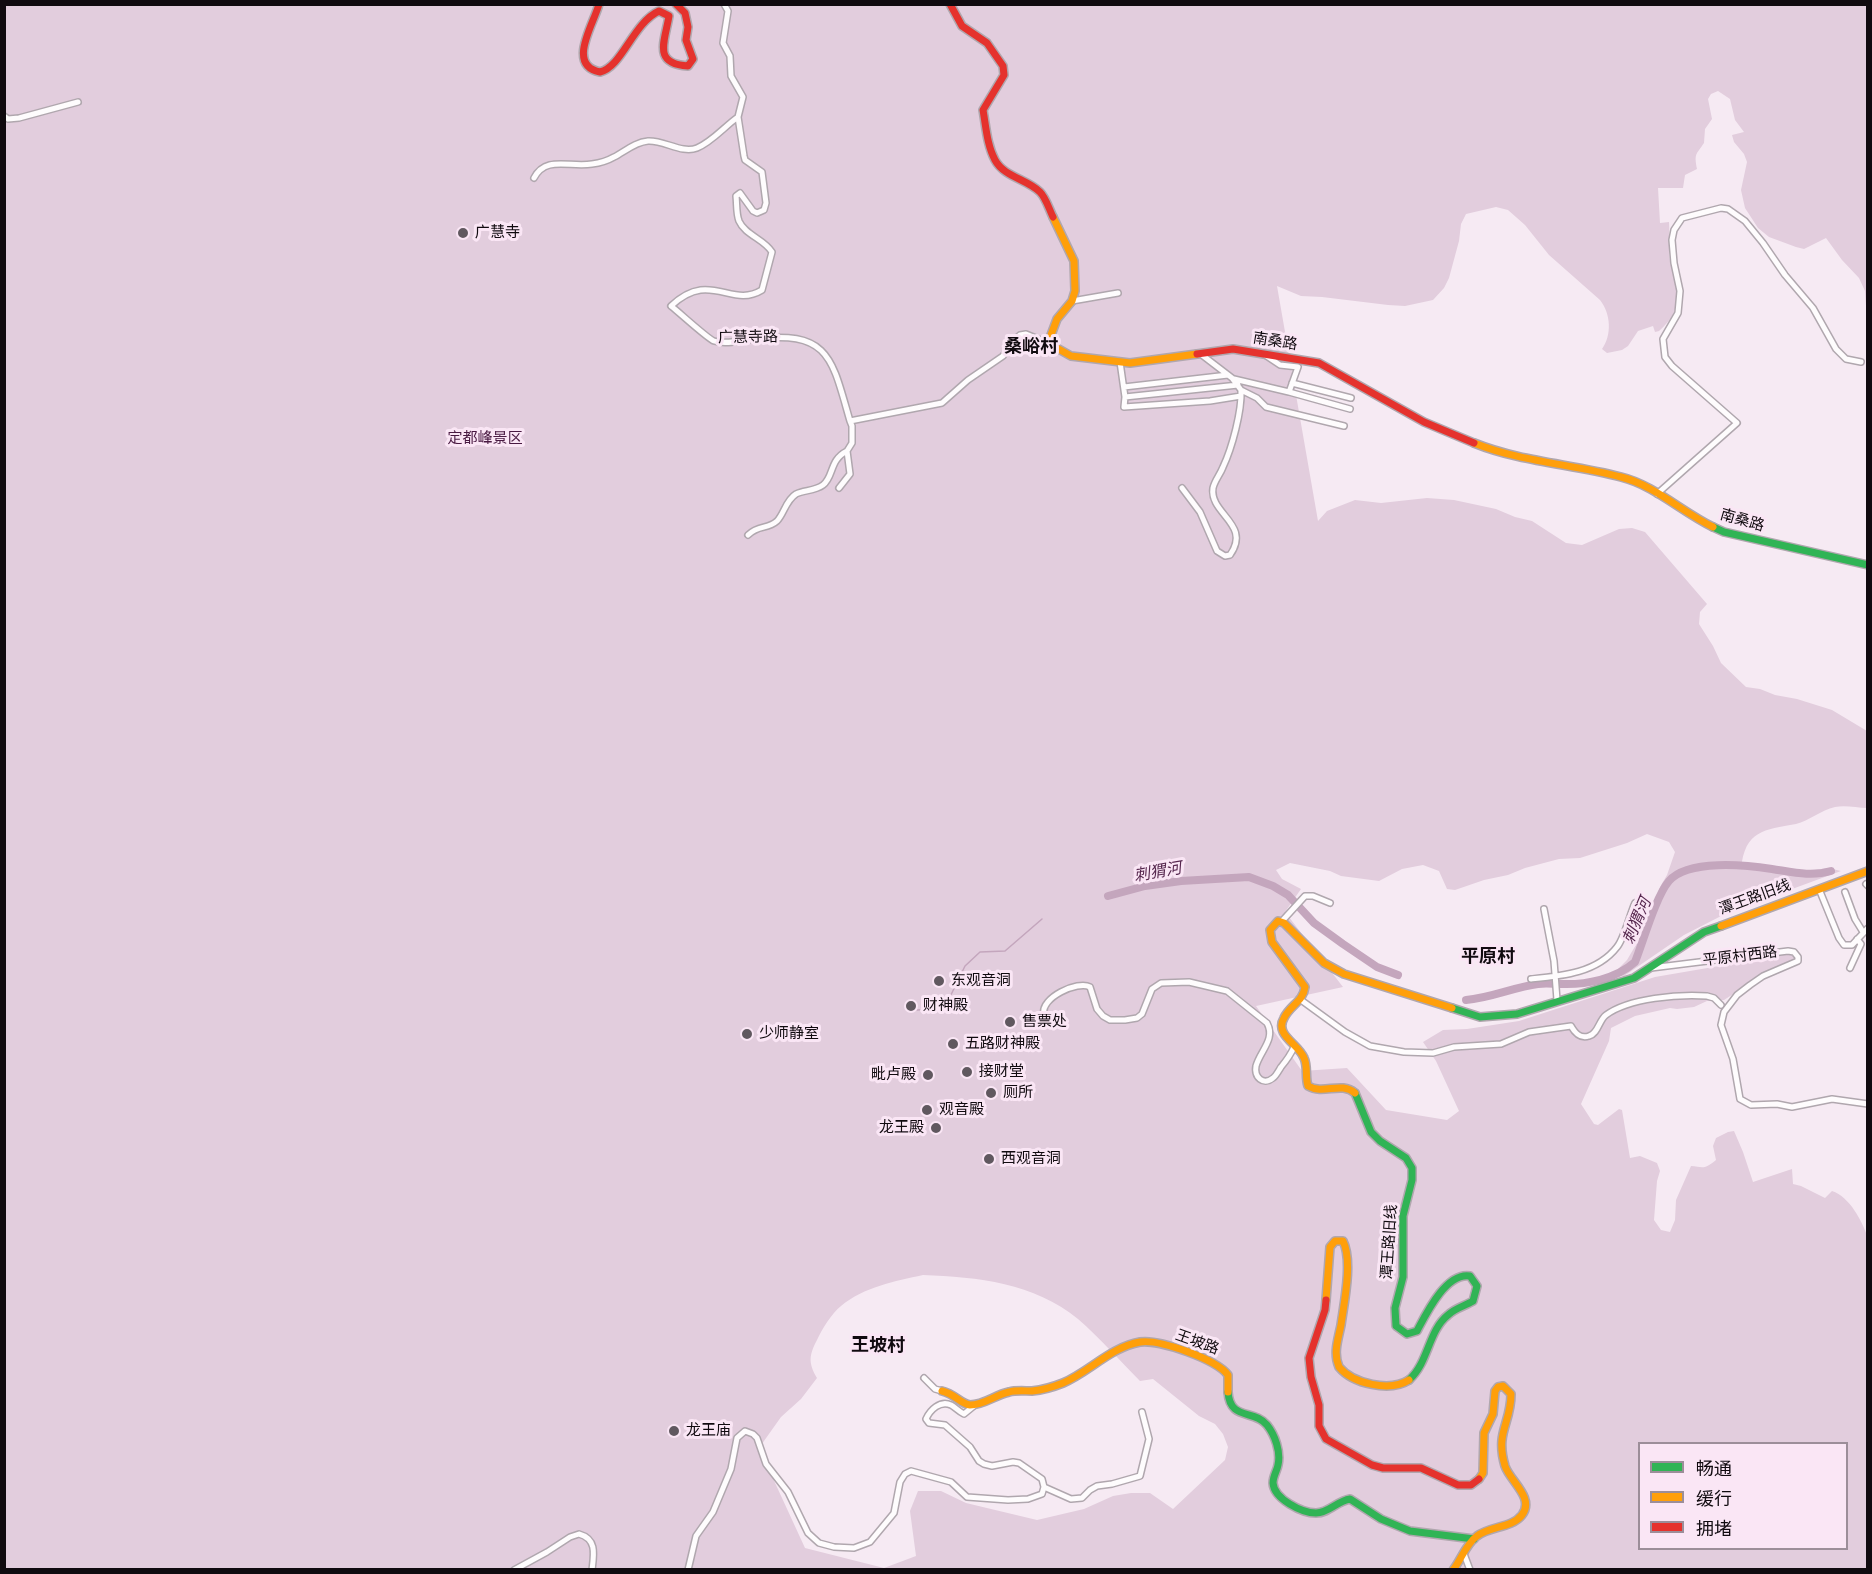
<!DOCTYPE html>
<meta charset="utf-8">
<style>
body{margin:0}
#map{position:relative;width:1872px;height:1574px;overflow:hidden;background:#f6eaf3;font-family:"Roboto Condensed","Noto Sans SC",sans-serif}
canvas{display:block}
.frame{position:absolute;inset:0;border:6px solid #100a0f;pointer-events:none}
.legend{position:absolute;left:1638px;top:1442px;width:210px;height:108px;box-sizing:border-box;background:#fae6f5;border:2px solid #9c8e99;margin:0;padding:8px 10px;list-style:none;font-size:18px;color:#100a0f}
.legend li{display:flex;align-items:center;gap:12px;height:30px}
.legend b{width:30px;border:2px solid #9c8e99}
</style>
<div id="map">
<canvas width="1872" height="1574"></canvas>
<div class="frame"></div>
<ul class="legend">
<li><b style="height:8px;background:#30b455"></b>畅通</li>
<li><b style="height:8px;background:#ff9f0a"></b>缓行</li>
<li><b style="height:8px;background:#e5322d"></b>拥堵</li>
</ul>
</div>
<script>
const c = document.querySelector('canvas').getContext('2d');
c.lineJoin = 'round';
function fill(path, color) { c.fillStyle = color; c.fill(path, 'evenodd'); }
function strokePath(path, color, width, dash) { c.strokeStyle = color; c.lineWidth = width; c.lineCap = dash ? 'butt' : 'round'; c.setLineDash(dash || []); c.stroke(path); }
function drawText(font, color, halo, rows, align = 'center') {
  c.font = font + ' "Roboto Condensed","Noto Sans SC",sans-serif'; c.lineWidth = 6; c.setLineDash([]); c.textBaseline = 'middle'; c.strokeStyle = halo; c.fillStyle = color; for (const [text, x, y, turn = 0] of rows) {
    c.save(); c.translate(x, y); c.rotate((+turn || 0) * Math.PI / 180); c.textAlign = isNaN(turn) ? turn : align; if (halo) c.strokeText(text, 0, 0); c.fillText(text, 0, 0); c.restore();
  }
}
const green = new Path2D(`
 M5 5H1867V321L1865 291 1859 278 1842 260 1826 238 1804 249 1796 247 1769 237 1758 228 1745 208 1741 190 1747 162 1744 154 1734 142 1732 135 1744 132 1735 120 1730 99 1718 91 1711 94 1708 99 1712 119 1705 129 1704 143C1696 155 1694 153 1697 169L1685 175 1683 188H1658L1660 223 1669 222C1670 235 1668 248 1670 261 1676 290 1686 308 1659 331L1655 332 1653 326 1638 331 1628 346 1622 350 1607 353 1602 349C1612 335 1611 314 1600 300L1549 255 1525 225 1508 210 1496 207 1466 214 1461 224 1459 241 1449 278 1444 288 1433 300 1405 306 1388 305 1322 297 1301 296 1277 286 1318 521 1327 511 1355 500 1381 503 1427 498 1454 500 1496 509 1515 517 1532 521 1566 543 1582 545 1619 529 1632 528 1645 532 1707 604 1700 612 1699 624 1713 646 1721 663 1746 687 1760 689 1775 695 1797 699 1832 710 1867 731V808C1857 808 1846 805 1835 807 1821 810 1809 821 1796 824 1764 830 1745 830 1741 869L1793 873 1828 868 1841 871 1727 913 1684 935 1624 976 1619 975 1617 970 1627 960 1647 926 1660 887 1667 875 1675 852 1669 842 1647 834 1627 843 1580 858 1559 859 1525 868 1508 875 1484 880 1455 890 1447 889 1439 871 1423 865 1402 869 1379 881 1341 876 1330 871 1290 863 1276 870 1282 879 1301 889 1285 912 1343 987 1256 1006 1302 1071 1347 1068 1386 1110 1447 1120 1459 1111 1436 1061 1423 1042 1443 1030 1467 1029 1519 1021 1655 977 1789 954 1796 957 1793 960 1747 985 1724 1000 1707 1001 1694 1007 1677 1009 1670 1008 1635 1016 1611 1028 1609 1041 1581 1104 1594 1124 1598 1125 1619 1109 1622 1110 1630 1158 1640 1156 1657 1163 1660 1171 1657 1181 1654 1220 1661 1230 1670 1232 1675 1220 1676 1200 1691 1166C1703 1167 1704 1170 1716 1160L1713 1146 1716 1138 1728 1132 1734 1131 1743 1152 1753 1182 1792 1169 1793 1184 1801 1186 1825 1198 1832 1191C1850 1197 1862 1221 1868 1238L1867 1569 5 1570ZM923 1275C978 1277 1034 1283 1078 1319 1100 1338 1120 1361 1140 1381L1153 1379 1199 1416 1215 1424 1223 1434 1228 1447 1225 1460 1173 1509 1150 1493H1131L1113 1496 1084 1509 1037 1520 966 1503 941 1491H918L910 1511 916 1556 884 1568 805 1548 759 1448 781 1417 801 1399 817 1378C808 1363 809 1355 817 1340 822 1329 832 1313 841 1306 864 1287 895 1281 923 1275ZM1640 1444H1846V1548H1640Z`);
const stream = new Path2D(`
 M917 1010 937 1009 946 1005 965 966 980 952 1005 951 1042 919`);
const river = new Path2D(`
 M1108 896 1145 886 1181 881 1249 877 1273 886 1288 895 1314 923 1343 944 1377 967 1398 975
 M1466 1000C1491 998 1514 987 1538 984 1546 983 1554 984 1561 984 1586 985 1616 979 1635 962 1643 942 1656 896 1669 881 1688 859 1746 865 1772 869 1792 872 1811 877 1831 871`);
const street = new Path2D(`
 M724 4 728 11 723 43 730 56 731 76 743 97 738 117
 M4 116 8 119 19 118 78 102
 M534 178C546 155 570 168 592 164 600 163 607 161 614 157 624 152 635 142 648 141 664 140 682 154 697 148 712 142 725 126 738 117L744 156 745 160 762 172 766 203 764 210 757 213 753 211 740 193 736 196C737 204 736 213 739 221 745 235 764 239 772 252L762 290C731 309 710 269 671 306 680 313 708 339 714 341 726 345 743 340 755 339 830 330 832 359 850 421L942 403 968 380 1003 356 1013 341 1020 335 1026 334 1048 343
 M1072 301 1118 293
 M1120 362 1125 397 1124 407 1210 401 1241 396
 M1234 379 1289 392 1298 367 1280 365 1265 355
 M1292 383 1351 398
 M1124 387 1228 375
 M1241 390 1257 398 1266 407 1344 426
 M1289 392 1350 409
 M1125 397 1238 385
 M839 488 850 474 847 451 852 443V426L850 421
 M1182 488 1200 512 1217 551 1225 556 1230 555C1252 524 1209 514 1213 488 1215 480 1220 475 1223 467 1232 448 1242 411 1241 390L1232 378 1202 355
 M1657 494 1737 423 1672 366 1665 357 1663 339 1678 313 1680 291 1674 263 1672 240 1674 230 1682 218 1721 208 1728 209 1745 221 1763 243 1785 275 1813 308 1836 349 1846 359 1861 362
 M748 535C759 524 767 530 777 521 784 514 786 500 796 494 804 490 815 491 823 485 834 477 829 460 847 451
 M1866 884 1868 886
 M1819 889 1839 938 1844 945H1852L1868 928
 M1845 892 1855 919 1863 932
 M1544 909 1554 961 1557 1000
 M1283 920 1305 896H1313L1330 903
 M1651 968 1788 951 1794 952 1798 957V961L1763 976 1750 985 1737 995 1724 1012 1721 1025 1733 1059 1740 1099 1751 1105 1777 1104 1792 1107 1832 1099 1868 1104
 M1850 968 1861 944 1857 939
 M1531 979C1562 976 1597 973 1617 947 1624 939 1630 914 1635 903
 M1301 1000 1345 1032 1370 1046 1404 1052 1433 1053 1454 1047 1501 1044 1529 1032 1571 1026C1575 1033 1580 1039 1589 1036 1598 1034 1599 1020 1606 1015 1629 998 1679 994 1707 996L1714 998 1721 1005
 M1044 1014C1040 998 1078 980 1090 987L1097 1009 1103 1016 1110 1020H1125L1137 1018 1142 1014 1152 989 1161 983 1189 982 1227 991 1267 1023C1276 1039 1260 1051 1256 1066 1254 1077 1263 1086 1273 1078 1276 1076 1279 1070 1281 1067 1286 1061 1291 1054 1294 1047
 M924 1378 935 1389 942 1391
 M1044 1487 1071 1499 1082 1498 1090 1490 1097 1486 1112 1484 1140 1476 1149 1439 1142 1412
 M1464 1554 1470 1570
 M514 1570 547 1552 570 1537 579 1534C597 1539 594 1554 592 1570
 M688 1570 696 1536 713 1512 731 1469 737 1438 745 1431 753 1434 757 1438 766 1464 788 1492 808 1533 819 1543 834 1547 854 1548 870 1542 894 1513 900 1482 905 1474 911 1471 951 1482 967 1497 1008 1500 1028 1499 1042 1494 1044 1487 1042 1479 1019 1463 1013 1462 992 1466 984 1464 979 1461 970 1447 945 1425 929 1423 926 1419C930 1410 940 1400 951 1405 955 1407 958 1411 964 1414L975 1405`);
const fast = new Path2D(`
 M1713 527 1724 532 1868 565
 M1452 1008 1480 1017 1517 1014 1634 978 1704 932 1721 926
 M1355 1093 1371 1132 1380 1141 1406 1158 1412 1168V1180L1403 1216V1277L1395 1308 1396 1326 1407 1334 1417 1331C1426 1314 1446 1272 1470 1276L1477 1286 1473 1301C1465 1306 1455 1308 1448 1315 1428 1331 1429 1362 1409 1380
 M1228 1392C1230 1421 1254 1409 1267 1425 1275 1435 1281 1452 1278 1465 1277 1471 1273 1476 1273 1483 1274 1499 1302 1513 1316 1513 1329 1513 1337 1501 1350 1499L1381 1519 1410 1531 1474 1539`);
const slow = new Path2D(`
 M1053 217 1074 261 1075 291 1072 301 1057 319 1048 343 1071 356 1130 363 1197 354
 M1474 443C1521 462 1572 464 1621 477 1654 485 1682 512 1713 527
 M1721 926 1868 871
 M1355 1093C1341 1081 1324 1095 1308 1086 1305 1077 1308 1066 1304 1058 1299 1044 1274 1035 1284 1018 1290 1005 1303 1002 1305 987L1272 942 1270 930 1278 921 1284 923 1324 963 1344 974 1452 1008
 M1326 1300 1330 1247 1335 1241H1343C1353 1261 1344 1303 1341 1325 1338 1340 1333 1353 1339 1367 1353 1384 1390 1392 1409 1380
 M942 1391C955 1394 961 1404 970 1405 984 1405 995 1395 1009 1392 1016 1390 1024 1391 1032 1391 1042 1390 1053 1387 1063 1383 1089 1372 1111 1347 1140 1342 1159 1339 1216 1359 1228 1375V1392
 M1453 1570C1461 1560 1466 1544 1477 1536 1490 1526 1512 1528 1522 1515 1535 1498 1510 1481 1505 1466 1495 1432 1511 1424 1511 1394L1503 1386 1498 1387 1495 1391 1493 1414 1484 1433 1483 1473 1479 1479`);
const jam = new Path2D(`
 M599 4C594 24 566 65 600 72 622 67 633 23 659 11L669 16C665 41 652 64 688 66L693 59 686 40 688 27 685 13 676 4
 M950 4 962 26 987 43 1003 66 1004 75 983 110C986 127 987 145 995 160 1004 177 1027 179 1040 192 1046 198 1049 209 1053 217
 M1197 354 1233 349 1319 363 1424 422 1474 443
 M1326 1300 1325 1310 1309 1358 1311 1377 1319 1405V1426L1326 1439 1372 1465 1383 1468H1421L1458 1485H1471L1479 1479`);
const markers = [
 [463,233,6,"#60585f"],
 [939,981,6,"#60585f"],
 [911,1006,6,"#60585f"],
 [1010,1022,6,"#60585f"],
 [747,1034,6,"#60585f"],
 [953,1044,6,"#60585f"],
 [967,1072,6,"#60585f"],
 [928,1075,6,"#60585f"],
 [991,1093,6,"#60585f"],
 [927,1110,6,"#60585f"],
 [936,1128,6,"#60585f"],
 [989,1159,6,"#60585f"],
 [674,1431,6,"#60585f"]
];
const poiNames = [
 ["广慧寺",475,233],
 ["东观音洞",951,981],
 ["财神殿",923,1006],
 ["售票处",1022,1022],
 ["少师静室",759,1034],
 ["五路财神殿",965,1044],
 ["接财堂",979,1072],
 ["毗卢殿",916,1075,"right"],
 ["厕所",1003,1093],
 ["观音殿",939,1110],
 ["龙王殿",924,1128,"right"],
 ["西观音洞",1001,1159],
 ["龙王庙",686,1431]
];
const streetNames = [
 ["广慧寺路",748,338,-1],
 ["南桑路",1275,342,9],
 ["南桑路",1742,521,16],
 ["潭王路旧线",1755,898,-20],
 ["平原村西路",1740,957,-7],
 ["潭王路旧线",1390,1242,-86],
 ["王坡路",1197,1343,20]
];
const parkNames = [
 ["定都峰景区",485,439]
];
const waterNames = [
 ["刺猬河",1158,873,-10],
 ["刺猬河",1638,921,-67]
];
const quarterNames = [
 ["桑峪村",1031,347],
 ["平原村",1488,957],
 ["王坡村",878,1346]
];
fill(green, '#e2cddd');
strokePath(stream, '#c4a6bd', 1.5);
strokePath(river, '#c4a6bd', 8);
strokePath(street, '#b0a7ae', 8);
strokePath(fast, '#b0a7ae', 10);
strokePath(slow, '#b0a7ae', 10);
strokePath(jam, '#b0a7ae', 10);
strokePath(street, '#fefcfd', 5);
strokePath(fast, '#30b455', 7);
strokePath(slow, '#ff9f0a', 7);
strokePath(jam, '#e5322d', 7);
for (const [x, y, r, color] of markers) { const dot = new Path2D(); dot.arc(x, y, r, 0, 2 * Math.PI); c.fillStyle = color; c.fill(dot); strokePath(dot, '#fae6f5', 2); }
drawText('15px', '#100a0f', '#fae6f5', poiNames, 'left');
drawText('15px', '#100a0f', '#fae6f5', streetNames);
drawText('15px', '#481941', '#fae6f5', parkNames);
drawText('italic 16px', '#56274e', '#fae6f5', waterNames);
drawText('bold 18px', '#100a0f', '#fae6f5', quarterNames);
</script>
